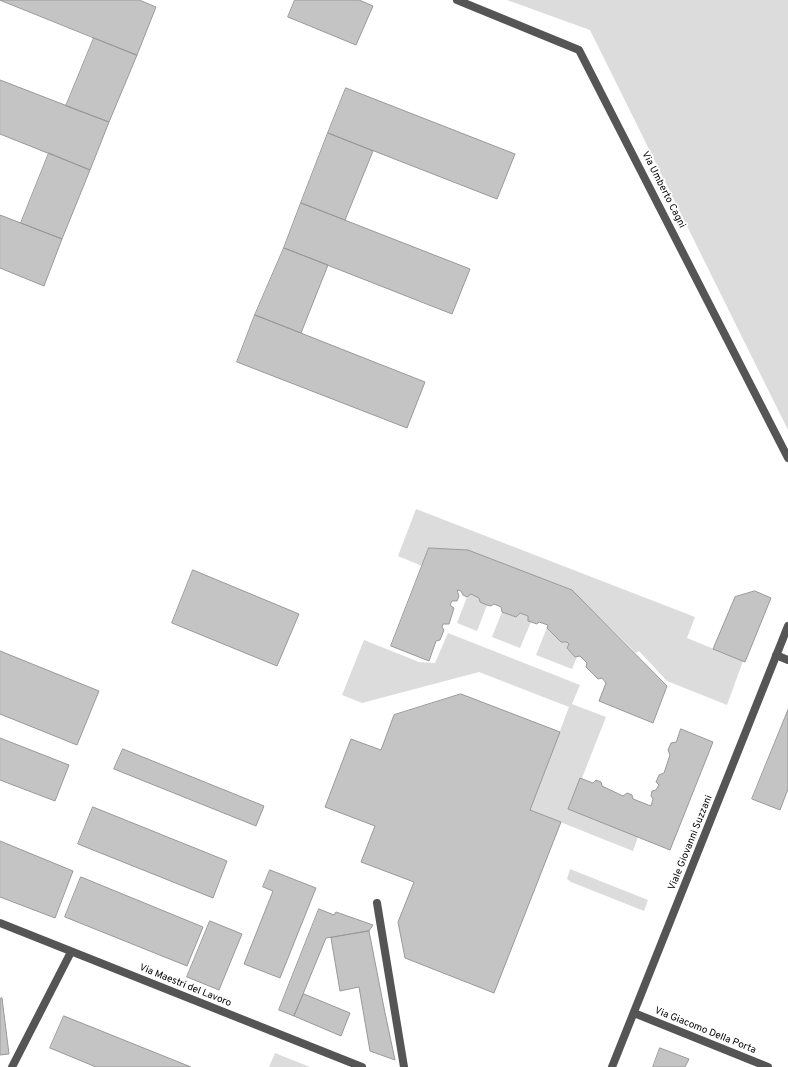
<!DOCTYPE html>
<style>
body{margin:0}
canvas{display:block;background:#fff}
</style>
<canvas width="788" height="1067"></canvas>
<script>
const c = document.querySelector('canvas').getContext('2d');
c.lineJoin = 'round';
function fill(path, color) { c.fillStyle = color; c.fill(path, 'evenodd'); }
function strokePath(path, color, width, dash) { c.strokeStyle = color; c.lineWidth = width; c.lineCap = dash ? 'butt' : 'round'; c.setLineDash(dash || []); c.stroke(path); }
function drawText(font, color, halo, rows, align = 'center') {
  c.font = font + ' Overpass,sans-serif'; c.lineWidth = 3.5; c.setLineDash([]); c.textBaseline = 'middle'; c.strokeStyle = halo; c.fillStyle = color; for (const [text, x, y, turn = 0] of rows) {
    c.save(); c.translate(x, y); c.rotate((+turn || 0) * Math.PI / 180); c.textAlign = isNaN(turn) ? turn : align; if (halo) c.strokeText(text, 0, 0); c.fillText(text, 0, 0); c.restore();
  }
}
const green = new Path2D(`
 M507 0H788V430L590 30Z
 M416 509 695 617 687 638 743 661 727 705 667 681 639 651 636 653 572 590 468 550 429 548 422 566 398 556Z
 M471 594 479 598 481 602 487 605 477 631 457 623 467 597Z
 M502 612 516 617 520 613 528 616V621L531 622 520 648 492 637Z
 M548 625V628L561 642H567L569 644 567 648 575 657H577L572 669 536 655Z
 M448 633 580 685 572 704 606 717 582 778H580L568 809 638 837 633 851 530 810 569 707 479 672 362 703 342 695 364 640 419 662 435 663Z
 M570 869 648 900 644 911 571 882 567 879Z
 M275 1053 310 1067H269Z`);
const building = new Path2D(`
 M0 0H139L156 7 137 55Z
 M295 0H359L373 6 356 45 288 17Z
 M94 38 137 55 109 122 66 106Z
 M0 80 109 122 90 170 0 134Z
 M346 88 515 154 497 199 328 133Z
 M328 133 373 151 345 220 301 203Z
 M49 153 90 170 62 239 21 223Z
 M301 203 470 269 452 314 284 248Z
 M0 215 62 239 44 286 0 268Z
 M284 248 328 265 301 333 255 315Z
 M255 315 425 382 407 428 237 362Z
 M429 548 468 550 572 590 667 686 653 723 599 701 606 683 602 678 598 679 586 667 587 663 580 656 575 657 567 648 569 644 567 642H561L547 628 548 625 539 622 537 624 528 621V616L520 613 516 617 502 612 501 607 494 604 491 606 487 605 480 602 479 598 471 594 467 597 463 595 461 591 457 590 459 596 457 601H452L450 605 454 608 449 624H443L442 627 444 630 440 640 436 641 429 661 391 646Z
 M193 570 299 614 277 666 172 623Z
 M755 591 771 598 745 662 713 649 735 597Z
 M0 651 99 691 77 745 0 714Z
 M461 694 560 732 530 810 561 822 494 993 405 958 398 922 414 882 361 862 375 826 325 807 351 739 381 750 394 715Z
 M788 710V789L780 810 752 799Z
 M681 729 713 742 670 850 568 809 580 778 593 783 596 780 601 782 602 786 623 796 627 793 632 795 633 799 651 806 653 799 651 796 652 791 656 790 659 785 656 782 659 775 664 773 670 755 668 750 671 743 676 742Z
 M0 738 69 765 55 801 0 780Z
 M123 749 264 806 256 826 114 769Z
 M93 807 227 861 213 898 78 844Z
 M0 841 73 871 55 918 0 897Z
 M270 870 316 888 280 978 244 964 273 891 263 887Z
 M81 877 203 927 187 966 65 917Z
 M319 909 334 915 336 912 373 925 369 931 326 938 294 1016 279 1010Z
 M210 921 242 934 219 990 187 977Z
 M369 931 384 1008 395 1060 370 1051 359 987 340 991 331 938Z
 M304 994 350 1013 341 1036 294 1016Z
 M2 998 9 1054 0 1055V999Z
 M64 1016 191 1067H96L50 1048Z
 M660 1048 689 1059 685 1067H653Z`);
const service = new Path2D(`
 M377 903 404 1067
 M0 923 362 1067
 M12 1067 71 952`);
const minor = new Path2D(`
 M457 0 579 50 788 458
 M634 1013 768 1067`);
const tertiary = new Path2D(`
 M776 655 788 660
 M612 1067 788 626`);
const streetNames = [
 ["Via Umberto Cagni",663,190,63],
 ["Viale Giovanni Suzzani",691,843,-68],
 ["Via Maestri del Lavoro",185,986,22],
 ["Via Giacomo Della Porta",705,1031,22]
];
fill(green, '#dcdcdc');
fill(building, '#c4c4c4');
strokePath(building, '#999', 1);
strokePath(service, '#555', 8);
strokePath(minor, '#555', 8);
strokePath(tertiary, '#555', 8);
drawText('10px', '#000', '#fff', streetNames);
</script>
